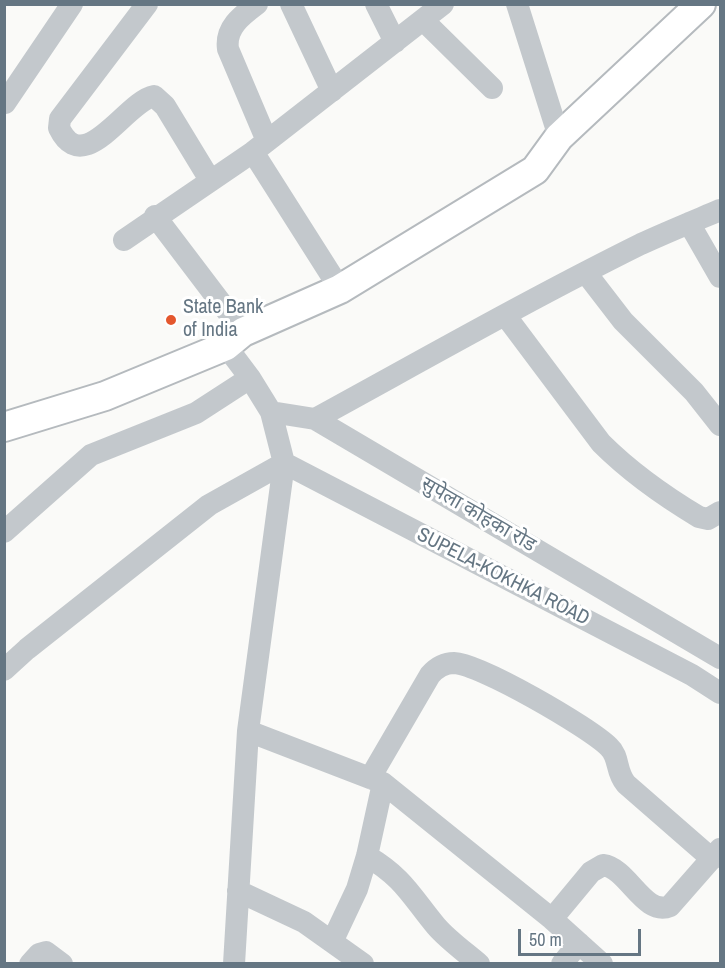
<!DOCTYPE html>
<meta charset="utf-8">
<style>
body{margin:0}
#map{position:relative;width:725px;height:968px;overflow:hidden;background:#fafaf8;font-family:"Archivo Narrow",sans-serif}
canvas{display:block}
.frame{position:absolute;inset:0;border:6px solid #657683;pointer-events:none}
.scale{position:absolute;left:518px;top:929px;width:123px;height:27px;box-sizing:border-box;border:3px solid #657683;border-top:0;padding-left:8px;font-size:18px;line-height:21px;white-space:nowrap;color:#657683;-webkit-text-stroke:4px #fff;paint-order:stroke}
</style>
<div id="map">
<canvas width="725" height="968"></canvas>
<div class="frame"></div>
<div class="scale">50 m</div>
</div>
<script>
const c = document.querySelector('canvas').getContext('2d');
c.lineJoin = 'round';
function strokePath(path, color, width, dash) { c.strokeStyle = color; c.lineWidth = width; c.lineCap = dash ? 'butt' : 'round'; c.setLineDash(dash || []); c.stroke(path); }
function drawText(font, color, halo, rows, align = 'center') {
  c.font = font + ' "Archivo Narrow","Noto Sans Devanagari",sans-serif'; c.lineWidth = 6; c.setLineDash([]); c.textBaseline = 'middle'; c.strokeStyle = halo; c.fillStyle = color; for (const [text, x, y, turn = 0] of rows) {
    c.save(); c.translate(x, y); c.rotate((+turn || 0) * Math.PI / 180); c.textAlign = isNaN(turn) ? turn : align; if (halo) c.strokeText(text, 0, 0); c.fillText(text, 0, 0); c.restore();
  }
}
const minor = new Path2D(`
 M147 4 60 119 59 128C84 180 126 101 154 96L165 106 210 180
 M257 4C241 16 225 28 228 49L267 141
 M291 4 332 91
 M376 4 395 42
 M517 4 559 137
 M423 20 492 88
 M5 103 72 4
 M155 216 243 332
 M689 223 720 277
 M124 240 253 152
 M586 273 623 321 694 392 720 425
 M340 289 253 152 443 4
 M505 315 601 443C630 472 664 496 699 517L708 519 720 512
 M226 346 250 378 271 412 284 463 248 731 234 964
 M271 412 315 419 720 658
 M315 419C423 360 530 299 641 244 667 232 694 221 720 210
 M284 463 692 675 720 693
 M4 532 91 455 196 413 250 378
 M4 670 27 649 209 505 284 463
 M248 731 383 783 552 919 602 964
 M370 778 430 675C437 667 444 663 454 663 480 664 589 727 609 747 620 757 615 771 626 784L712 859
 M367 856C404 878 411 896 436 926 448 940 465 952 479 964
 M238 891 304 922 363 964
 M552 919 591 872 603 865C628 868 644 917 670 906L720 849
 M332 942 357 889 367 856 383 783
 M30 964 39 954 46 952 62 964
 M562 964 579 943`);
const major = new Path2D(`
 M4 427 105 396 226 346 243 332 340 289 535 170 559 137 701 4`);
const markers = [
 [171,320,6,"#e4572e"]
];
const poiNames = [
 ["State Bank",183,308],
 ["of India",183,331]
];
const streetNames = [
 ["सुपेला कोहका रोड",478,515,30],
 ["SUPELA-KOKHKA ROAD",503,577,27]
];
strokePath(major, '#b5babe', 32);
strokePath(minor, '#c3c8cc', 22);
strokePath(major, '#fff', 28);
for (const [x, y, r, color] of markers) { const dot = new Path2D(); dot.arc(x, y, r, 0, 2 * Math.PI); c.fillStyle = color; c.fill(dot); strokePath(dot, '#fff', 2); }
drawText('20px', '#657683', '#fff', poiNames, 'left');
drawText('20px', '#657683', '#fff', streetNames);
</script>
